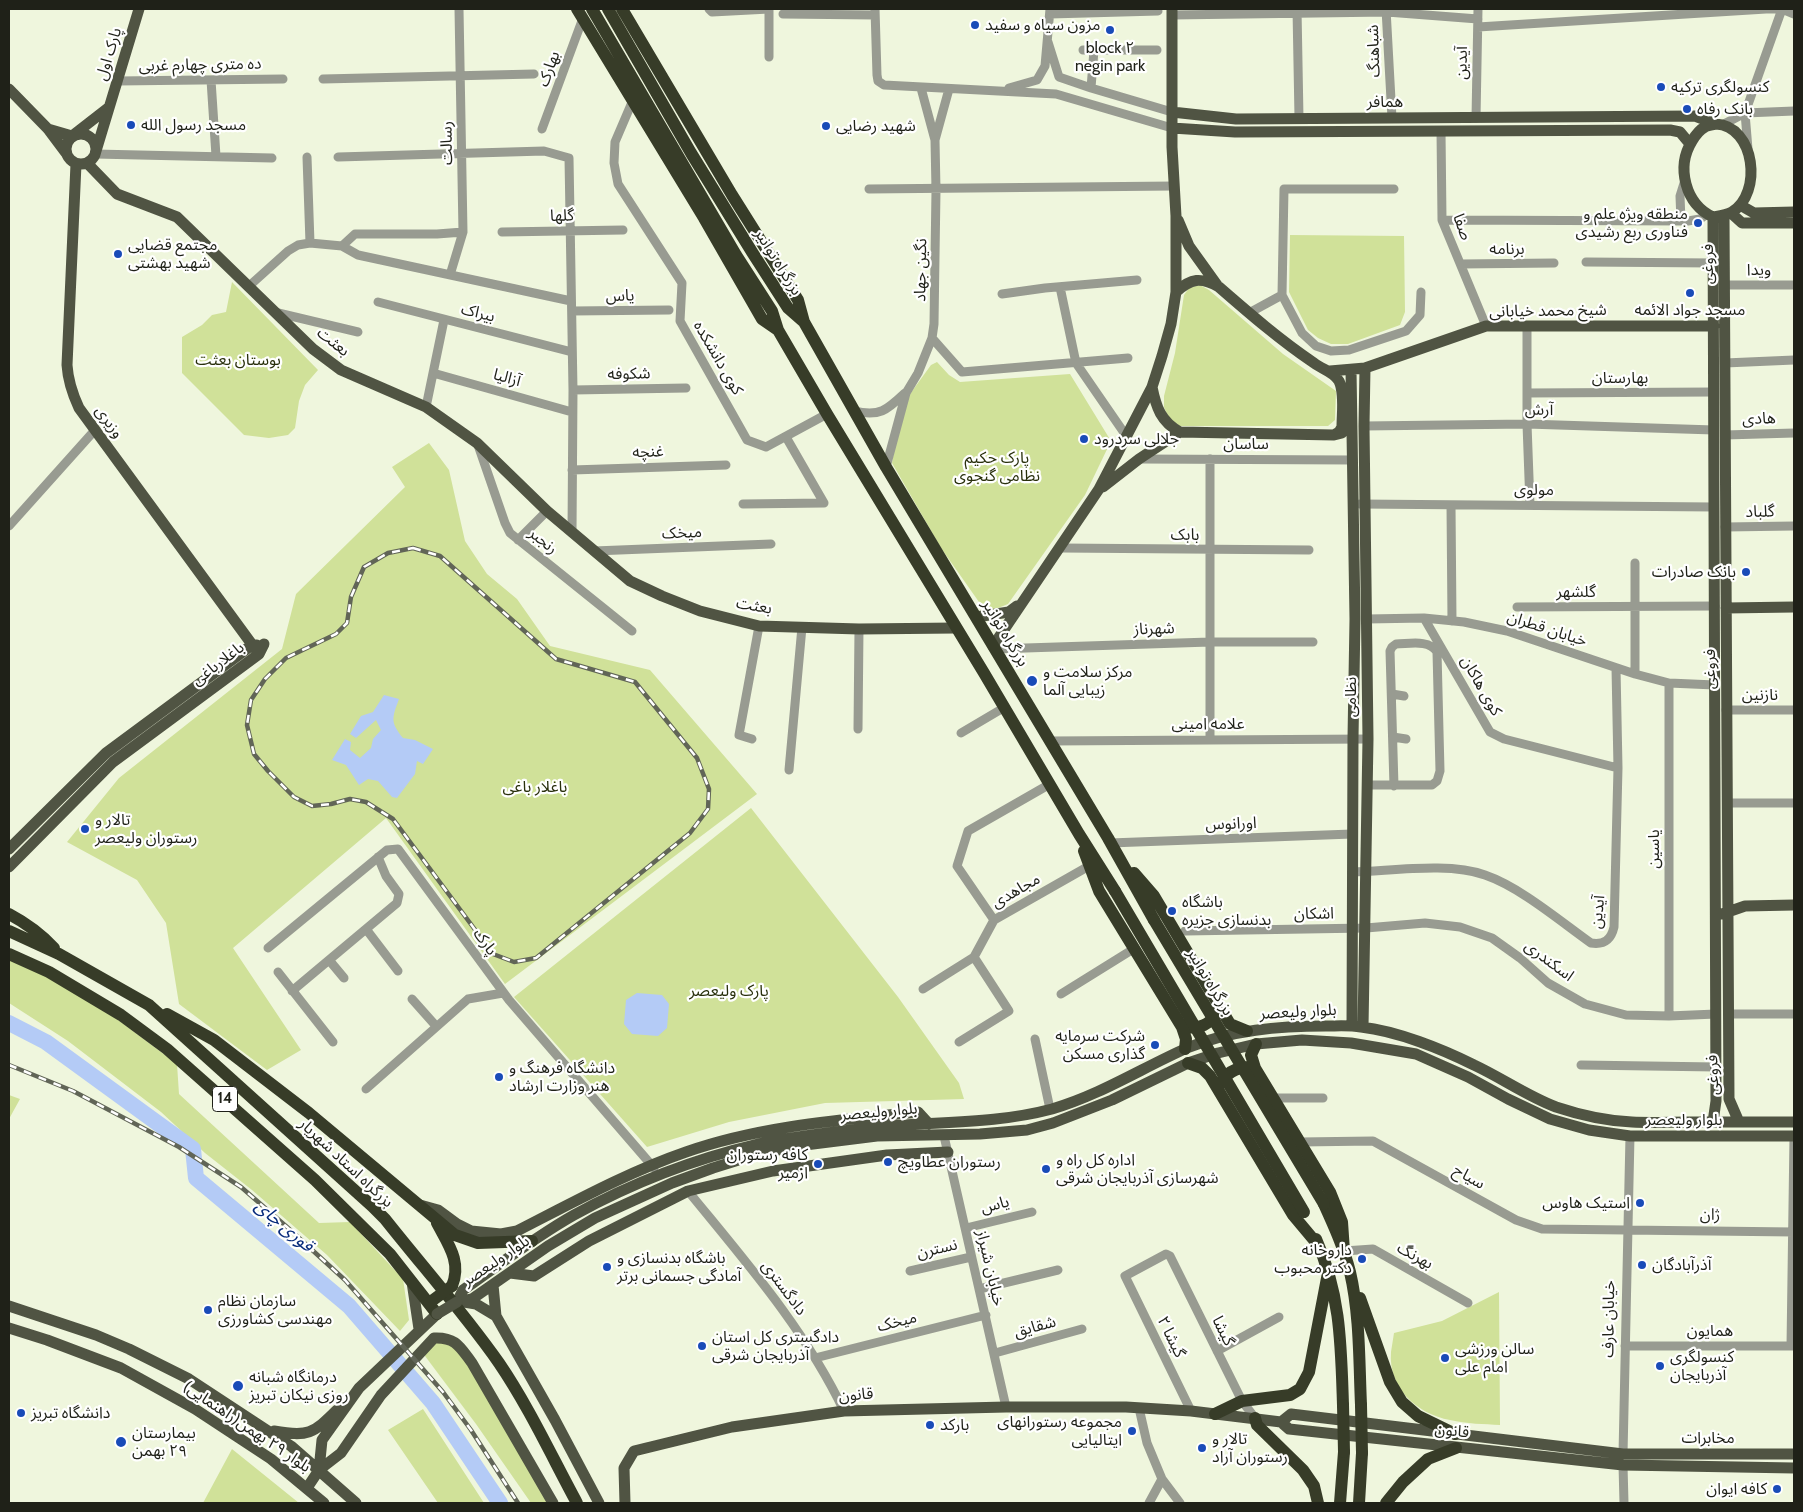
<!DOCTYPE html>
<meta charset="utf-8">
<style>
body{margin:0}
#map{position:relative;width:1803px;height:1512px;overflow:hidden;background:#eff6dd;font-family:Cabin,sans-serif}
canvas{display:block}
.frame{position:absolute;inset:0;border:10px solid #1f2118;pointer-events:none}
</style>
<div id="map">
<canvas width="1803" height="1512"></canvas>
<div class="frame"></div>
</div>
<script>
const c = document.querySelector('canvas').getContext('2d');
c.lineJoin = 'round';
function fill(path, color) { c.fillStyle = color; c.fill(path, 'evenodd'); }
function strokePath(path, color, width, dash) { c.strokeStyle = color; c.lineWidth = width; c.lineCap = dash ? 'butt' : 'round'; c.setLineDash(dash || []); c.stroke(path); }
function drawText(font, color, halo, rows, align = 'center') {
  c.font = font + ' Cabin,"Noto Sans Arabic",sans-serif'; c.lineWidth = 4.5; c.setLineDash([]); c.textBaseline = 'middle'; c.strokeStyle = halo; c.fillStyle = color; for (const [text, x, y, turn = 0] of rows) {
    c.save(); c.translate(x, y); c.rotate((+turn || 0) * Math.PI / 180); c.textAlign = isNaN(turn) ? turn : align; if (halo) c.strokeText(text, 0, 0); c.fillText(text, 0, 0); c.restore();
  }
}
const green = new Path2D(`
 M1290 235 1404 236 1405 312 1400 325 1348 344H1331L1318 338 1308 330 1289 292Z
 M232 282 318 370 305 385 299 401 295 428 288 435 269 438 244 435 182 373V337L202 325 212 315 226 312Z
 M1200 285 1209 290 1283 354 1336 391 1335 420 1328 426H1180L1169 419 1164 407V396L1175 353 1184 295 1189 288Z
 M937 362 949 375 960 382 1070 374 1111 441 1085 495 1008 604 993 610 979 602 941 548 892 463 902 405 931 365Z
 M429 443 449 470 465 541 487 574 517 599 550 646 650 670 757 794 505 984 386 818 233 948 301 1050 267 1070 179 1004 166 923 137 880 67 842 119 778 282 649 296 594 405 487 392 467Z
 M751 808 898 997 959 1083 964 1099 825 1103 729 1122 647 1147 514 997Z
 M9 959 44 974 113 1016 177 1064 179 1094 319 1223 350 1222 403 1279 409 1320 400 1331 327 1255 252 1190 205 1153 161 1112 68 1041 9 1003Z
 M9 1095 20 1099 9 1119Z
 M1499 1292 1500 1425C1484 1424 1467 1424 1450 1420 1417 1414 1388 1388 1391 1352 1392 1346 1393 1339 1394 1333L1442 1321Z
 M443 1342 453 1346 464 1358 551 1503H531L476 1424 422 1352 434 1343Z
 M423 1409 484 1503H438L388 1430Z
 M232 1449 299 1503H203Z`);
const water = new Path2D(`
 M384 695 399 699C392 718 390 722 403 738L415 740 433 749 423 764 417 761 415 774 397 798 392 797 378 781 368 779 359 785 346 765 332 760 345 739 351 742 350 750 360 758 371 748 373 739 381 730 376 720 356 738 350 734 361 716 373 712Z
 M637 993 662 995 669 1004 667 1028 658 1036 632 1034 624 1024 626 1000Z`);
const river = new Path2D(`
 M9 1023 46 1042 193 1149 196 1178 349 1306 433 1403 500 1503`);
const minor = new Path2D(`
 M709 9 712 12 769 9
 M875 9 877 75 878 81 884 85 1056 94 1172 128
 M1297 9 1299 118
 M1386 9 1392 118
 M783 14 875 15
 M1050 14 1158 11
 M1172 15 1387 12 1478 19
 M1478 27 1766 9H1782L1794 14
 M1048 42 1059 77 1091 88 1172 112
 M1083 50H1157
 M769 57V9
 M323 79 534 74
 M211 80 216 156
 M118 81 283 79
 M1009 88 1037 80 1045 66 1050 9
 M1091 88 1094 50
 M633 100 615 142 614 163 618 184 682 283 680 321 747 440 766 447 827 414
 M1476 118 1478 9
 M1724 124 1745 113 1794 111
 M542 129 583 18
 M1441 131 1442 220 1486 326
 M935 140 949 89
 M1748 149 1745 113 1782 9
 M95 154 272 158
 M307 157 310 243
 M338 157 544 151 569 158 573 390 572 533
 M869 189 1174 186
 M1442 220 1688 221 1700 219 1707 214
 M1681 221 1680 196 1685 180
 M502 232 623 230
 M342 246 355 234H437L463 232
 M1586 262 1714 263
 M1461 264 1554 263
 M450 275 463 232 459 9
 M1724 285H1794
 M248 287 288 251 298 245 310 243 342 246 358 255 571 301
 M1060 287 1076 363 1127 437
 M1002 294 1045 288 1137 280
 M1282 295 1284 189H1394
 M378 302 572 352
 M572 311 669 310
 M274 312 358 332
 M1249 313 1282 295 1302 333 1316 346 1331 351 1349 350 1406 331 1420 315 1421 292
 M1527 326V424L1530 505
 M932 338 962 372 1128 358
 M1725 363 1794 360
 M433 373 572 412
 M573 390 686 388
 M1527 393 1714 392
 M426 407 444 320
 M854 411C880 417 887 410 905 393
 M1364 426 1527 424 1714 430
 M1725 435 1794 433
 M478 445 505 523 510 533 632 631
 M1139 459 1353 460
 M1210 459V739
 M886 467 906 393 918 373 932 338 934 324 936 190 935 140 921 88
 M572 470 726 465
 M743 504 824 503 786 437
 M1360 504 1714 507
 M1451 505 1452 621
 M9 526 95 430
 M1725 527 1794 526
 M518 540 547 511
 M1061 548 1309 550
 M594 551 771 544
 M1635 563V674
 M1517 607 1715 606
 M1424 618 1490 732 1504 739 1618 768
 M1367 619 1424 618 1464 622 1507 631 1635 674 1669 683 1715 685
 M995 649 1210 642H1313
 M1392 694 1404 696
 M1726 710H1794
 M858 729 859 629
 M961 733 1005 707
 M1393 737 1406 739
 M752 739 739 735 759 626
 M1050 741 1368 739
 M789 770 802 627
 M1367 785H1432L1437 781 1440 771 1437 652C1429 639 1409 644 1396 644L1392 647 1390 651 1394 786
 M1727 803H1794
 M1110 843 1352 834
 M1352 872C1392 871 1449 862 1485 875 1520 887 1560 921 1591 943 1604 945 1611 940 1614 927L1618 768 1616 668
 M994 920 957 866 968 831 1050 784
 M366 929 398 971
 M1185 931 1366 928 1425 923 1460 927 1492 938 1520 958 1548 983 1585 1004 1626 1015 1669 1016 1716 1014
 M268 948 387 850 398 849 509 1000 654 1168
 M329 960 344 978
 M278 972 333 1042
 M923 989 974 957 994 920 1089 866
 M292 991 397 903 399 894 386 876 378 857
 M1061 994 1135 948
 M412 999 436 1026
 M1728 1014H1794
 M1669 1016V683
 M1035 1039 1050 1109
 M959 1042 1009 1011 974 957
 M1581 1065 1716 1067
 M366 1089 468 999 503 993
 M1274 1098H1323
 M944 1136 1006 1407
 M1300 1142 1373 1141 1516 1220 1542 1229 1794 1232
 M688 1191C745 1261 805 1329 844 1411
 M966 1228 1032 1212
 M1344 1251 1373 1249 1468 1303
 M910 1271 971 1257
 M979 1289 1058 1270
 M1625 1346H1794
 M1791 1346 1794 1136
 M1217 1351 1279 1317
 M995 1353 1082 1329
 M815 1358 986 1315
 M1139 1408 1147 1443 1162 1479
 M1191 1411 1125 1276 1166 1254 1170 1256 1242 1401 1255 1418
 M1623 1454 1630 1136
 M1623 1465 1624 1503
 M1149 1503 1162 1479 1180 1503`);
const major = new Path2D(`
 M9 89 48 129 66 153
 M1172 112 1236 119 1695 116 1716 124
 M1716 124C1755 126 1763 193 1732 212 1727 215 1719 216 1713 217 1685 204 1676 167 1692 141 1695 136 1699 130 1705 127 1708 125 1713 125 1716 124Z
 M1172 128 1235 132 1670 130 1680 132 1690 144
 M48 129 72 136 108 108
 M66 149a15 15 0 1 1 30 0a15 15 0 1 1-30 0Z
 M96 151 139 9
 M87 163 117 194 177 217 313 349 341 370 426 407 477 443 547 511 630 581 662 596 700 611 759 626 859 629 956 628
 M76 164 67 365C68 381 72 393 79 408L259 654
 M1740 205 1754 213 1794 212
 M1731 213 1742 223H1794
 M1724 215 1729 1099 1739 1122
 M1178 220 1189 246 1217 285
 M1176 292C1191 278 1201 277 1219 287 1250 314 1280 340 1314 363 1323 370 1333 371 1339 381 1345 393 1342 413 1342 427L1339 432 1334 435
 M1351 370 1355 619 1353 738 1352 1026
 M1330 371 1365 368 1486 326H1714
 M1152 387C1156 407 1161 422 1180 432L1334 435 1342 433
 M1103 487 1139 459 1180 432
 M1726 608 1794 607
 M976 617 1009 612 1017 606
 M993 646 1099 489 1152 387 1162 356 1171 324 1176 292V216L1172 147V9
 M9 849 106 753 252 645H257
 M9 867 113 762 259 654 264 644
 M1722 914 1745 906 1794 905
 M1363 1027 1368 739 1364 426 1365 368
 M1713 1122 1716 1101 1713 217
 M420 1205 438 1210 457 1224 471 1231 501 1234 517 1231C572 1203 628 1172 686 1152 760 1126 840 1120 918 1112L929 1124
 M510 1273 534 1276 589 1241 688 1191 773 1171 887 1155 948 1152
 M412 1282 419 1329
 M493 1285 496 1316 555 1420 599 1503
 M457 1302 463 1290C500 1264 535 1237 574 1215 632 1183 694 1159 758 1144 795 1136 833 1132 870 1128 931 1121 992 1125 1052 1109 1100 1095 1142 1068 1187 1048 1231 1030 1279 1026 1326 1026 1337 1026 1349 1025 1361 1027 1397 1031 1442 1049 1474 1065 1502 1078 1527 1096 1556 1107 1580 1115 1607 1121 1632 1122 1651 1123 1670 1122 1688 1122 1724 1122 1759 1122 1794 1122
 M457 1302 472 1299 548 1246 595 1218 672 1183 713 1168 761 1153 805 1145 877 1136 980 1134 1027 1130 1053 1123 1112 1100 1188 1063 1218 1053 1256 1044 1302 1040 1351 1043 1416 1054 1468 1077 1508 1099 1550 1119 1589 1130 1630 1136H1794
 M464 1302 476 1304 496 1316
 M9 1306 96 1335 129 1349 189 1379 291 1446 356 1503
 M9 1328 47 1340 121 1368 195 1409 271 1459 324 1503
 M1281 1422 1291 1414 1623 1454H1794
 M274 1431C308 1437 313 1434 337 1410
 M319 1470 322 1440 359 1388 437 1314
 M307 1488 319 1470 341 1453 381 1395 434 1338C456 1337 460 1347 472 1363L553 1503
 M625 1503 624 1468 634 1451 732 1427 844 1411 1006 1407H1126L1191 1411 1281 1422 1289 1429 1623 1465 1794 1468`);
const highway = new Path2D(`
 M577 9 704 218 762 319 778 330
 M592 9 736 255 772 311 778 330 827 414 984 673 1079 834 1115 891
 M608 9 691 153 752 252 788 308 804 322 886 467 1108 838 1154 920
 M622 9 732 195 798 300 804 322
 M1084 851 1099 891 1182 1027 1186 1039 1185 1049
 M1134 873 1154 896 1230 1024 1247 1031
 M9 914C26 923 41 934 54 948
 M9 931 59 954 149 1005 372 1206 385 1219C423 1267 464 1313 499 1363 529 1407 552 1457 577 1503
 M9 954 49 972 121 1015 167 1049 315 1180 390 1254 437 1314
 M167 1014 214 1040 309 1113 455 1235 478 1243 532 1241
 M1185 1027C1199 1029 1211 1025 1217 1011
 M1256 1044 1251 1055 1255 1068 1330 1192 1342 1222 1344 1251
 M1188 1063 1202 1068 1210 1076 1293 1215 1319 1246
 M1219 1086C1226 1072 1237 1066 1253 1067
 M1324 1204C1334 1226 1344 1248 1350 1272 1360 1315 1359 1361 1361 1405
 M437 1223C448 1244 462 1262 452 1286
 M1316 1239C1341 1295 1341 1346 1343 1405
 M1360 1298 1390 1382 1402 1402 1418 1416 1455 1434
 M1215 1414 1242 1401 1290 1395 1300 1389 1309 1372 1328 1273
 M1255 1418 1257 1425 1303 1470 1314 1486 1318 1503
 M1340 1503 1344 1452
 M1359 1503 1362 1453
 M1386 1503 1403 1482 1428 1459 1456 1448`);
const rail = new Path2D(`
 M413 548 440 556 556 659 635 682 697 758 709 789 708 809 690 833 536 958 514 962 493 954 393 819 366 802 350 799 331 804 312 806 294 797 268 771 254 754 247 725 251 700 265 679 286 658 336 634 347 623 351 597 364 567 388 553Z
 M9 1065 73 1091 179 1147 241 1187 287 1227 345 1280 443 1392 471 1430 518 1503`);
const majorBridge = new Path2D(`
 M437 1314 457 1302`);
const highwayBridge = new Path2D(`
 M1115 891 1304 1212
 M1154 920 1324 1204
 M429 1303 452 1286
 M1343 1405 1344 1452
 M1361 1405 1362 1453`);
const markers = [
 [975,25,5,"#194bb8"],
 [1110,30,5,"#194bb8"],
 [1661,87,5,"#194bb8"],
 [1687,109,5,"#194bb8"],
 [131,125,5,"#194bb8"],
 [826,126,5,"#194bb8"],
 [1698,223,5,"#194bb8"],
 [118,254,5,"#194bb8"],
 [1690,293,5,"#194bb8"],
 [1084,439,5,"#194bb8"],
 [1746,572,5,"#194bb8"],
 [1032,681,6,"#194bb8"],
 [85,829,5,"#194bb8"],
 [1172,911,5,"#194bb8"],
 [1155,1045,5,"#194bb8"],
 [499,1077,5,"#194bb8"],
 [888,1162,5,"#194bb8"],
 [818,1164,5,"#194bb8"],
 [1046,1169,5,"#194bb8"],
 [1640,1203,5,"#194bb8"],
 [1362,1259,5,"#194bb8"],
 [1642,1265,5,"#194bb8"],
 [607,1267,5,"#194bb8"],
 [208,1310,5,"#194bb8"],
 [702,1346,5,"#194bb8"],
 [1445,1358,5,"#194bb8"],
 [1660,1366,5,"#194bb8"],
 [238,1386,6,"#194bb8"],
 [21,1413,5,"#194bb8"],
 [930,1425,5,"#194bb8"],
 [1132,1431,5,"#194bb8"],
 [121,1442,6,"#194bb8"],
 [1202,1448,5,"#194bb8"],
 [1777,1489,5,"#194bb8"]
];
const shields = [
 [225,1099,25]
];
const shieldNames = [
 ["14",225,1099]
];
const poiNames = [
 ["مزون سیاه و سفید",985,25],
 ["block ۲",1110,48,"center"],
 ["negin park",1110,66,"center"],
 ["کنسولگری ترکیه",1671,87],
 ["بانک رفاه",1697,109],
 ["مسجد رسول الله",141,125],
 ["شهید رضایی",836,126],
 ["منطقه ویژه علم و",1688,214,"right"],
 ["فناوری ربع رشیدی",1688,232,"right"],
 ["مجتمع قضایی",128,245],
 ["شهید بهشتی",128,263],
 ["مسجد جواد الائمه",1690,310,"center"],
 ["جلالی سردرود",1094,439],
 ["بانک صادرات",1736,572,"right"],
 ["مرکز سلامت و",1043,672],
 ["زیبایی آلما",1043,690],
 ["تالار و",95,820],
 ["رستوران ولیعصر",95,838],
 ["باشگاه",1182,902],
 ["بدنسازی جزیره",1182,920],
 ["شرکت سرمایه",1145,1036,"right"],
 ["گذاری مسکن",1145,1054,"right"],
 ["دانشگاه فرهنگ و",509,1068],
 ["هنر وزارت ارشاد",509,1086],
 ["کافه رستوران",808,1155,"right"],
 ["ازمیر",808,1173,"right"],
 ["اداره کل راه و",1056,1160],
 ["شهرسازی آذربایجان شرقی",1056,1178],
 ["رستوران عطاویچ",898,1162],
 ["استیک هاوس",1630,1203,"right"],
 ["داروخانه",1352,1250,"right"],
 ["دکتر محبوب",1352,1268,"right"],
 ["باشگاه بدنسازی و",617,1258],
 ["آمادگی جسمانی برتر",617,1276],
 ["آذرآبادگان",1652,1265],
 ["سازمان نظام",218,1301],
 ["مهندسی کشاورزی",218,1319],
 ["دادگستری کل استان",712,1337],
 ["آذربایجان شرقی",712,1355],
 ["سالن ورزشی",1455,1349],
 ["امام علی",1455,1367],
 ["کنسولگری",1670,1357],
 ["آذربایجان",1670,1375],
 ["درمانگاه شبانه",249,1377],
 ["روزی نیکان تبریز",249,1395],
 ["دانشگاه تبریز",31,1413],
 ["مجموعه رستورانهای",1122,1422,"right"],
 ["ایتالیایی",1122,1440,"right"],
 ["بارکد",940,1425],
 ["بیمارستان",132,1433],
 ["٢٩ بهمن",132,1451],
 ["تالار و",1212,1439],
 ["رستوران آراد",1212,1457],
 ["کافه ایوان",1767,1489,"right"]
];
const streetNames = [
 ["شباهنگ",1374,51,-92],
 ["پارک اول",109,54,-73],
 ["آیدین",1462,63,-89],
 ["ده متری چهارم غربی",200,65,-1],
 ["بهارک",549,69,-70],
 ["همافر",1385,102],
 ["رسالت",447,143,-91],
 ["گلها",562,216,-1],
 ["صفا",1462,227,70],
 ["برنامه",1507,249],
 ["بزرگراه توانیر",778,262,58],
 ["فروغى",1708,264,-90],
 ["نگین جهاد",921,270,-89],
 ["ویدا",1759,270],
 ["یاس",620,296,-1],
 ["شیخ محمد خیابانی",1548,311,-1],
 ["بیراک",478,313,14],
 ["بعثت",333,342,38],
 ["کوی دانشکده",718,358,60],
 ["شکوفه",629,374,-1],
 ["آزالیا",507,378,16],
 ["بهارستان",1620,378],
 ["آرش",1539,410,1],
 ["هادی",1759,419,-2],
 ["وزیری",109,422,54],
 ["ساسان",1246,444],
 ["غنچه",648,452,-2],
 ["مولوی",1534,490],
 ["گلباد",1760,512,-1],
 ["میخک",682,533,-2],
 ["بابک",1185,535,1],
 ["رنجبر",543,541,39],
 ["گلشهر",1576,592],
 ["بعثت",754,606,10],
 ["شهرناز",1154,629,-2],
 ["خیابان قطران",1547,629,18],
 ["بزرگراه توانیر",1005,633,59],
 ["باغلارباغی",218,664,-37],
 ["فروغى",1710,669,-90],
 ["کوی هاکان",1481,686,60],
 ["نازنین",1760,695],
 ["نظامی",1351,697,-90],
 ["علامه امینی",1208,724],
 ["اورانوس",1231,824,-2],
 ["یاسین",1654,849,-90],
 ["مجاهدی",1016,891,-30],
 ["آیدین",1598,912,-84],
 ["اشکان",1314,914,-1],
 ["پارک",485,942,54],
 ["اسکندری",1549,961,37],
 ["بزرگراه توانیر",1210,982,59],
 ["بلوار ولیعصر",1298,1012,-3],
 ["فروغى",1713,1075,-92],
 ["بلوار ولیعصر",879,1112,-5],
 ["بلوار ولیعصر",1684,1120],
 ["بزرگراه استاد شهریار",346,1163,43],
 ["سیاح",1469,1177,29],
 ["یاس",995,1205,-14],
 ["ژان",1710,1215,1],
 ["نسترن",937,1249,-13],
 ["بهرنگ",1415,1256,29],
 ["بلوار ولیعصر",496,1261,-34],
 ["خیابان شیراز",990,1268,77],
 ["دادگستری",784,1288,53],
 ["خیابان عارف",1609,1319,-89],
 ["میخک",897,1322,-14],
 ["شقایق",1035,1327,-15],
 ["گیشا",1223,1331,64],
 ["همایون",1710,1331],
 ["گیشا ۲",1171,1337,64],
 ["قانون",856,1395,-4],
 ["بلوار ٢٩ بهمن(راهنمایی)",247,1427,34],
 ["قانون",1452,1431,6],
 ["مخابرات",1708,1438]
];
const parkNames = [
 ["بوستان بعثت",238,360],
 ["پارک حکیم",997,458],
 ["نظامی گنجوی",997,476],
 ["باغلار باغی",535,787],
 ["پارک ولیعصر",729,991]
];
const waterNames = [
 ["قوری چای",284,1226,40]
];
fill(green, '#d0e199');
fill(water, '#b4cbf6');
strokePath(river, '#b4cbf6', 16);
strokePath(minor, '#989b91', 9);
strokePath(major, '#505443', 11);
strokePath(highway, '#373c28', 12);
strokePath(rail, '#616557', 4.5);
strokePath(rail, '#fff', 2.5, [8]);
strokePath(majorBridge, '#505443', 11);
strokePath(highwayBridge, '#373c28', 12);
for (const [x, y, r, color] of markers) { const dot = new Path2D(); dot.arc(x, y, r, 0, 2 * Math.PI); c.fillStyle = color; c.fill(dot); strokePath(dot, '#fff', 2); }
for (const [x, y, w] of shields) { const box = new Path2D(); box.roundRect(x - w / 2, y - 12.5, w, 25, 4); c.fillStyle = '#fff'; c.fill(box); strokePath(box, '#1f2118', 1); }
drawText('bold 15px', '#1f2118', null, shieldNames);
drawText('16px', '#1f2118', '#fff', poiNames, 'left');
drawText('16px', '#1f2118', '#fff', streetNames);
drawText('16px', '#29300c', '#fff', parkNames);
drawText('italic 18px', '#072b7a', '#fff', waterNames);
</script>
